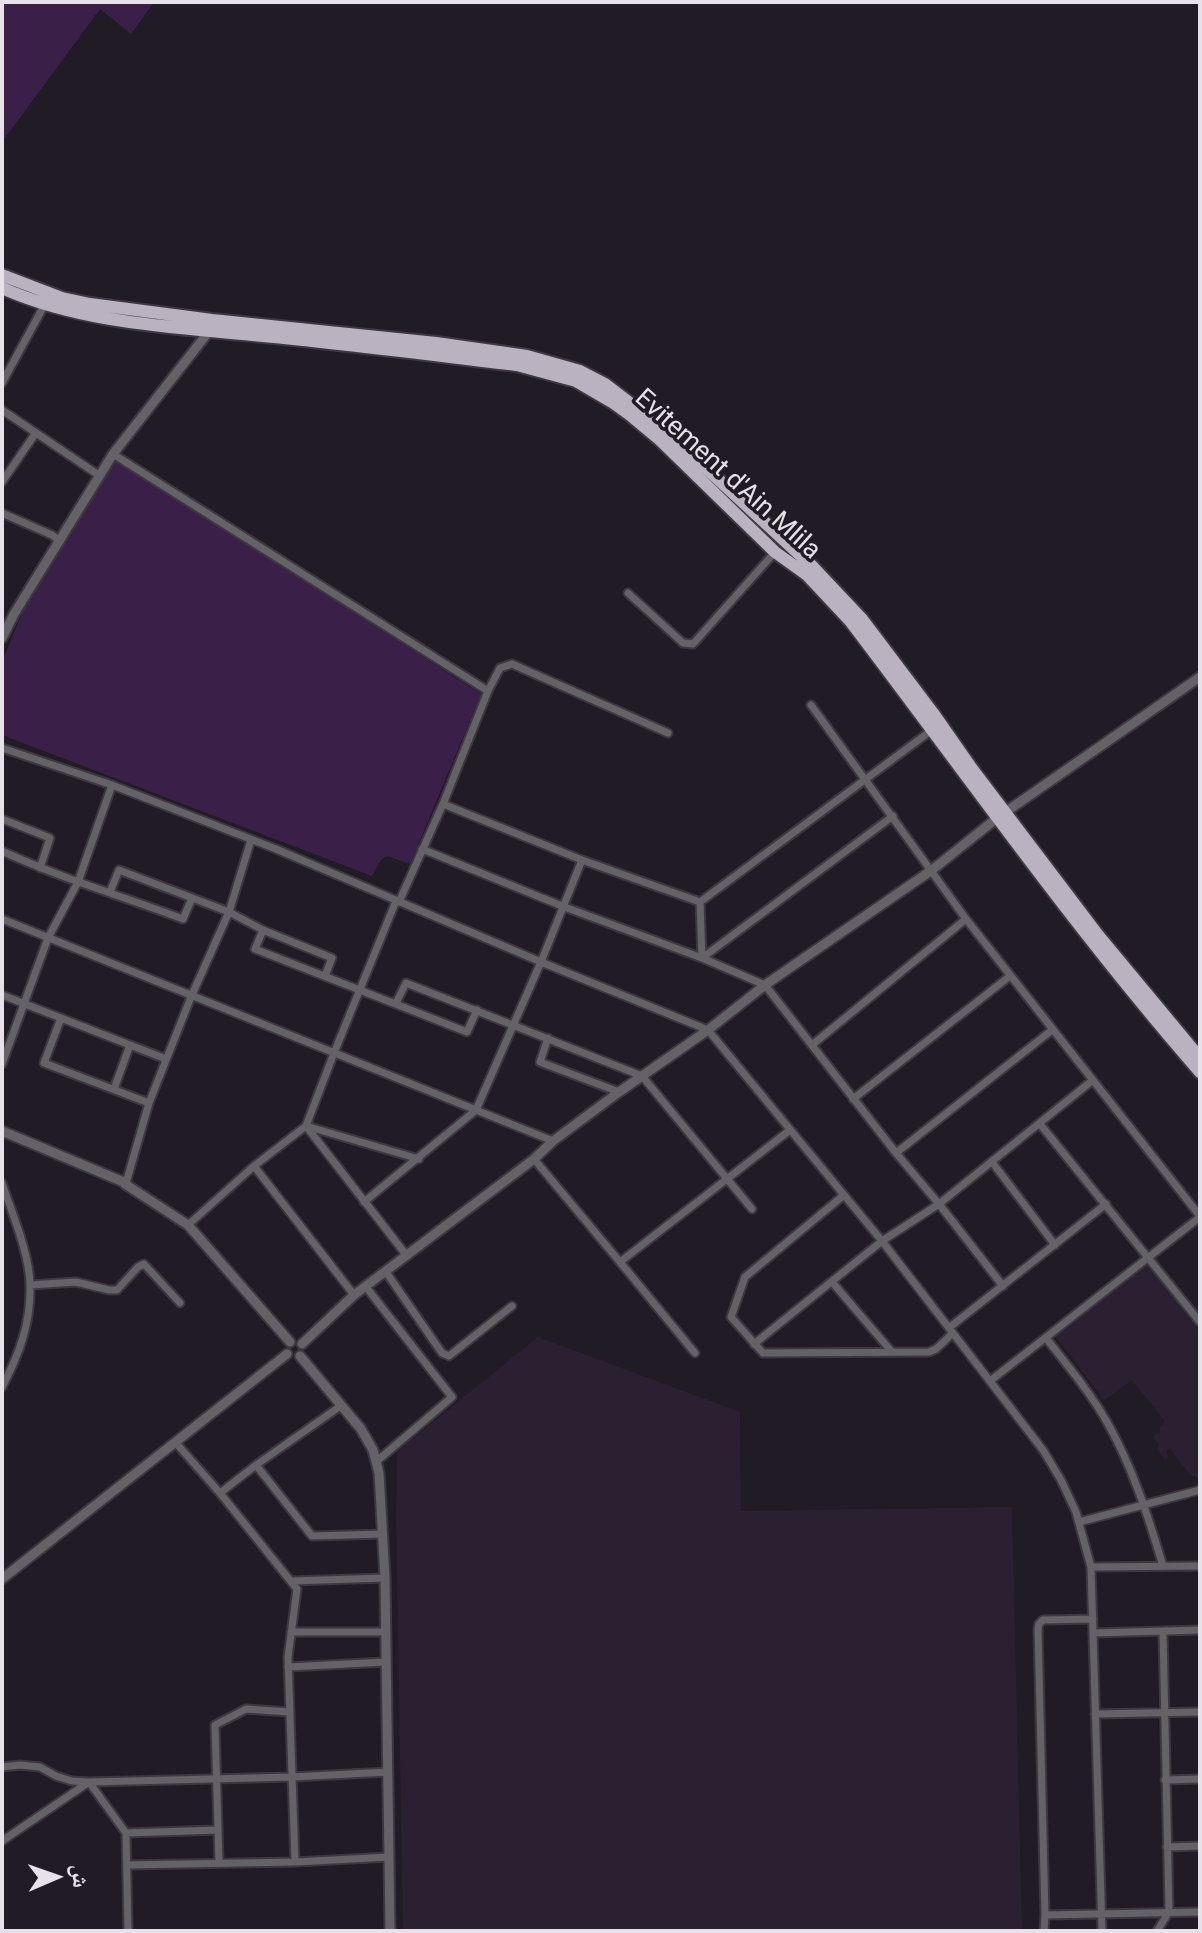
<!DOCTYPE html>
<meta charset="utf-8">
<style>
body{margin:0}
#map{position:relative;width:1202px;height:1933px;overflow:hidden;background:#211b26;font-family:Roboto,"Noto Naskh Arabic",sans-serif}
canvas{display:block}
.frame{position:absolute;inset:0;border:4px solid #e7e2ea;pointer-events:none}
.north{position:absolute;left:16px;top:1837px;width:80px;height:80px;-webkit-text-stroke:6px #211b26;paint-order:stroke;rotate:88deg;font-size:22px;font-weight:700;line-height:32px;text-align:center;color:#e7e2ea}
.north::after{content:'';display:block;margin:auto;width:28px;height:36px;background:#e7e2ea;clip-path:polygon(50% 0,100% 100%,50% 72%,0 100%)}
</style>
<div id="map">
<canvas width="1202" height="1933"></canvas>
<div class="frame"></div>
<div class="north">ش</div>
</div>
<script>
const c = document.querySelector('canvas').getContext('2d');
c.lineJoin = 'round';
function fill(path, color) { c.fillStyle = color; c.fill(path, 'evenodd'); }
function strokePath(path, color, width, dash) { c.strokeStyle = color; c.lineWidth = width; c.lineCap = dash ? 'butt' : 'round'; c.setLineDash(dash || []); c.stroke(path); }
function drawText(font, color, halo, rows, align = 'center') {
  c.font = font + ' Roboto,sans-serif'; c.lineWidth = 7; c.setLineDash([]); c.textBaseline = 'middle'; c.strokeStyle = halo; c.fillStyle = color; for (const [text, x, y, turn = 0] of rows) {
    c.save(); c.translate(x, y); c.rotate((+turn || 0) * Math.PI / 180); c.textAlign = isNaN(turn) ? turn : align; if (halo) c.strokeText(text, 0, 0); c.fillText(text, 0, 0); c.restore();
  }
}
const built = new Path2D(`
 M1146 1263 1200 1332V1476L1197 1478 1194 1475 1192 1477 1170 1449 1166 1451 1168 1456 1167 1459H1164L1157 1449 1159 1444 1154 1439V1436L1160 1432V1426L1165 1421 1132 1380 1104 1400 1055 1336Z
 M538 1337 740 1412 741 1511 1012 1507 1022 1931H403L396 1517 397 1451Z`);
const green = new Path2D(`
 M2 2H154L131 34 100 9 2 142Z
 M115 460 481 694 410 864 387 856 381 860 372 876 2 735V662L25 606Z`);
const minor = new Path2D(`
 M2 383 45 304
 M2 410 100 476
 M113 454 488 691
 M2 482 35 434
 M2 513 52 535 60 541
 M628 593 683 643 693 644 775 552
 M811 705 966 919 1200 1216
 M2 748 112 785 276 849 541 962 708 1030 882 1241 1043 1450 1061 1480 1076 1512 1091 1567 1102 1931
 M443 804 582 860 700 902 702 958 893 816
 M2 819 50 838 40 868
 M422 849 562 906 702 958 765 985 896 1153 939 1204 1003 1286
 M2 851C60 878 122 896 183 919L192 898
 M110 892 119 870 229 912 263 930 332 958 325 976
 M396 901 334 1053 306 1126 419 1159
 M399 902 443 804 488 691 500 668 512 664 668 733
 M700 902 932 730
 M2 919 553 1141
 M263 930 255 949 467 1032 477 1010
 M2 995 130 1045
 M396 1003 406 983 642 1076 752 1209
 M61 1018 44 1063 149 1103
 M548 1038 540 1062 619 1092
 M812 1045 966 919
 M2 1064 48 938 78 882 112 785
 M114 1089 130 1045 166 1059
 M853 1099 1010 976
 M1040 1124 1200 1322
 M896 1153 1052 1030
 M534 1159 620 1262
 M992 1162 1055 1245
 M254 1166 354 1295
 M2 1183C12 1213 30 1255 30 1286 31 1323 19 1355 2 1387
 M126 1183 149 1103 191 997 229 912 251 840
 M844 1195 745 1277 731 1317 763 1353 929 1352 936 1349 953 1333
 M364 1202 476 1110 541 962 582 860
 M188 1225 254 1166 306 1126 407 1256
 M386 1272 442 1353 449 1356 512 1306
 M832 1282 892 1352
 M30 1285 76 1282 109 1290H117L138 1267 144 1264 180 1303
 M366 1287 452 1397 377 1461
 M950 1327 1106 1204
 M1046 1338C1067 1365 1090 1392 1107 1422 1133 1468 1148 1516 1163 1566
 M754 1344 882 1241 939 1204 1093 1080
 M695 1353 620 1262 790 1130
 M990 1381 1200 1217
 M176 1443 220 1493 297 1589 288 1657 295 1862
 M256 1465 312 1536 383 1534
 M220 1493 256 1465 342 1405
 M1079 1522 1200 1490
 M1091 1567 1200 1566
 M291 1581 385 1578
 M291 1632H386
 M1093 1633 1200 1630
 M288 1667 386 1662
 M1095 1714 1200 1712
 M2 1767 20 1765 40 1767 56 1776 72 1781 89 1782 292 1777 388 1772
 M1165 1780 1200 1779
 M126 1833 218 1830
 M2 1841 89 1782 126 1833 128 1931
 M1167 1847 1200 1846
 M219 1863 215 1725 246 1709 290 1712
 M127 1865 295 1862 389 1857
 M1045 1915 1200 1912
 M1044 1931 1045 1915 1038 1629 1039 1624 1043 1620 1093 1619
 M1157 1931 1169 1912 1163 1632`);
const tertiary = new Path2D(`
 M2 638 14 614 113 454 210 330 211 327
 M2 1131 126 1183 125 1184 188 1225 290 1342
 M302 1344 354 1295 534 1159 553 1141 619 1092 708 1030 765 985 932 870 997 818 1200 677
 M300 1356 361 1429 373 1450 379 1473 385 1578 390 1931
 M2 1579 287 1354`);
const trunk = new Path2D(`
 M2 275 62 298 90 304 212 320 436 343 527 356 580 371 605 384 665 430 813 567 862 619 933 713 970 766 1098 935 1200 1058
 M2 288C83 324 176 327 263 336 348 344 432 355 517 365L576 381 612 402 630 415 660 440 775 552 807 575 851 622C966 773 1075 929 1200 1072`);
const streetNames = [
 ["Evitement d'Ain Mlila",727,475,42]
];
fill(built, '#2a2031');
fill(green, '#3a2049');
strokePath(minor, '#3d3741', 11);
strokePath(tertiary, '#3d3741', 13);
strokePath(trunk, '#3d3741', 16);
strokePath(minor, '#646167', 7);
strokePath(tertiary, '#646167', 9);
strokePath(trunk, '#bab2c0', 12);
drawText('26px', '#e7e2ea', '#211b26', streetNames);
</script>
